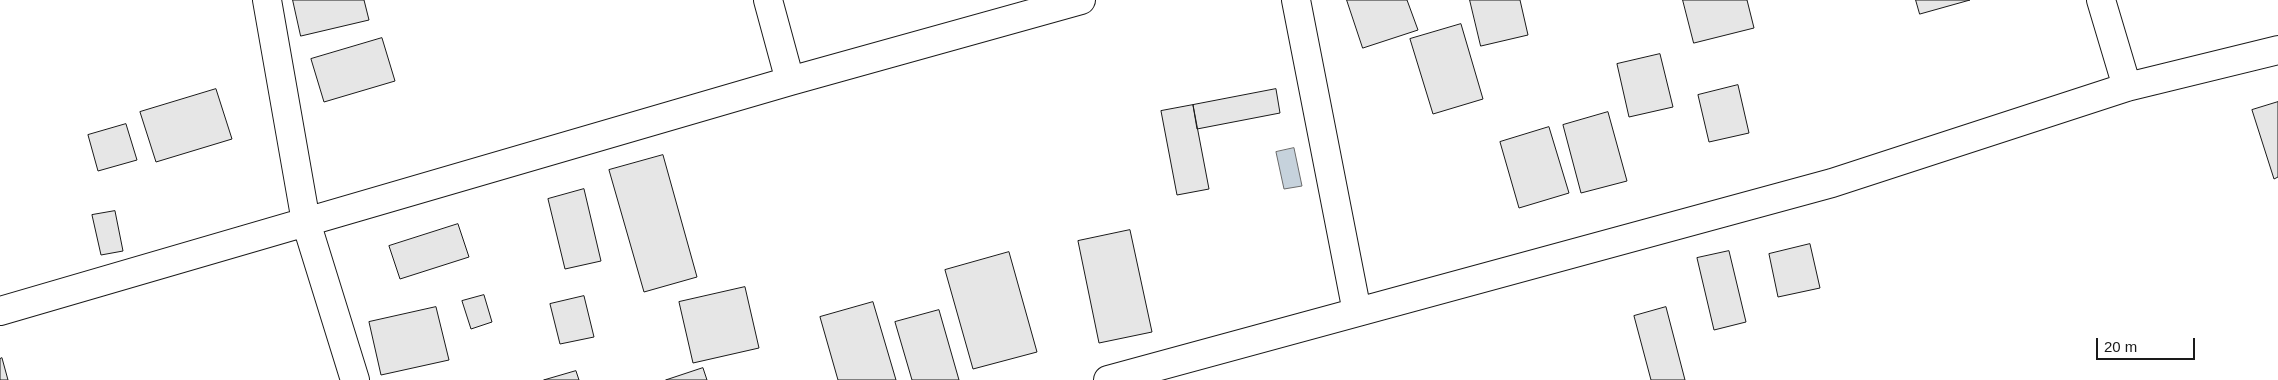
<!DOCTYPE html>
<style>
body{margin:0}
#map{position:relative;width:2278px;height:380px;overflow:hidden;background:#fff;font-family:Arial,sans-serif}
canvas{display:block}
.scale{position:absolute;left:2096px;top:338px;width:99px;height:22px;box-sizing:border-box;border:2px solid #1a1a1a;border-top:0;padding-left:6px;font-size:15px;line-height:18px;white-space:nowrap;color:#1a1a1a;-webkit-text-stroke:4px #fff;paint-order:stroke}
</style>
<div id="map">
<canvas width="2278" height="380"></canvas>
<div class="scale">20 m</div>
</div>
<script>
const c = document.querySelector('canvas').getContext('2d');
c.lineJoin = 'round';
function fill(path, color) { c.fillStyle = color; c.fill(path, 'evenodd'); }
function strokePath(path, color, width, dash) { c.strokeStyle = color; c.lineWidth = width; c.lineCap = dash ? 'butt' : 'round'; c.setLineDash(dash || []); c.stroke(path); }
const water = new Path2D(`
 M1294 148 1302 186 1284 189 1276 152Z`);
const building = new Path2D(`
 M293 0H364L369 20 301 36Z
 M1347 0H1407L1418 30 1363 48Z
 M1470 0H1520L1528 35 1481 46Z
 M1683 0H1747L1754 28 1694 43Z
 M1916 0H1970L1920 14Z
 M1461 24 1483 99 1433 114 1410 39Z
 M382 38 395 81 324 102 311 59Z
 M1660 54 1673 107 1629 117 1617 64Z
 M1738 85 1749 133 1709 142 1698 95Z
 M216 89 232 139 156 162 140 112Z
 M1276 89 1280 113 1197 129 1193 105Z
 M2278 102V177L2274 179 2252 110Z
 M1193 105 1209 189 1177 195 1161 111Z
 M1608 112 1627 181 1581 193 1563 125Z
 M126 124 137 160 98 171 88 135Z
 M1549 127 1569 193 1519 208 1500 142Z
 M663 155 697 277 644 292 609 170Z
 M584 189 601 261 565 269 548 199Z
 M115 211 123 251 101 255 92 215Z
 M458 224 469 257 400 279 389 246Z
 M1130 230 1152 332 1099 343 1078 241Z
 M1810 244 1820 288 1778 297 1769 254Z
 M1729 251 1746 322 1714 330 1697 258Z
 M1009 252 1037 352 973 369 945 270Z
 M745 287 759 348 693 363 679 302Z
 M484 295 492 322 471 329 462 301Z
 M584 296 594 337 560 344 550 304Z
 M873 302 896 380H838L820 317Z
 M436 307 449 360 381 375 369 322Z
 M1666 307 1685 380H1651L1634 316Z
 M939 310 959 380H912L895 322Z
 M2 358 8 380H0V359Z
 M703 368 707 380H666Z
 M576 371 579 380H544Z`);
const street = new Path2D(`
 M267 0 306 222 355 380
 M768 0 790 81
 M1296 0 1357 312
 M2101 0 2127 87
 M0 311 790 81 1081 0
 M1108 380 1832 183 2127 87 2278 50`);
fill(water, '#c6d2dc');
strokePath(water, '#6a6a6a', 1);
fill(building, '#e6e6e6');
strokePath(building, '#1a1a1a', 1);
strokePath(street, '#1a1a1a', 30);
strokePath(street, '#fff', 28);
</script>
